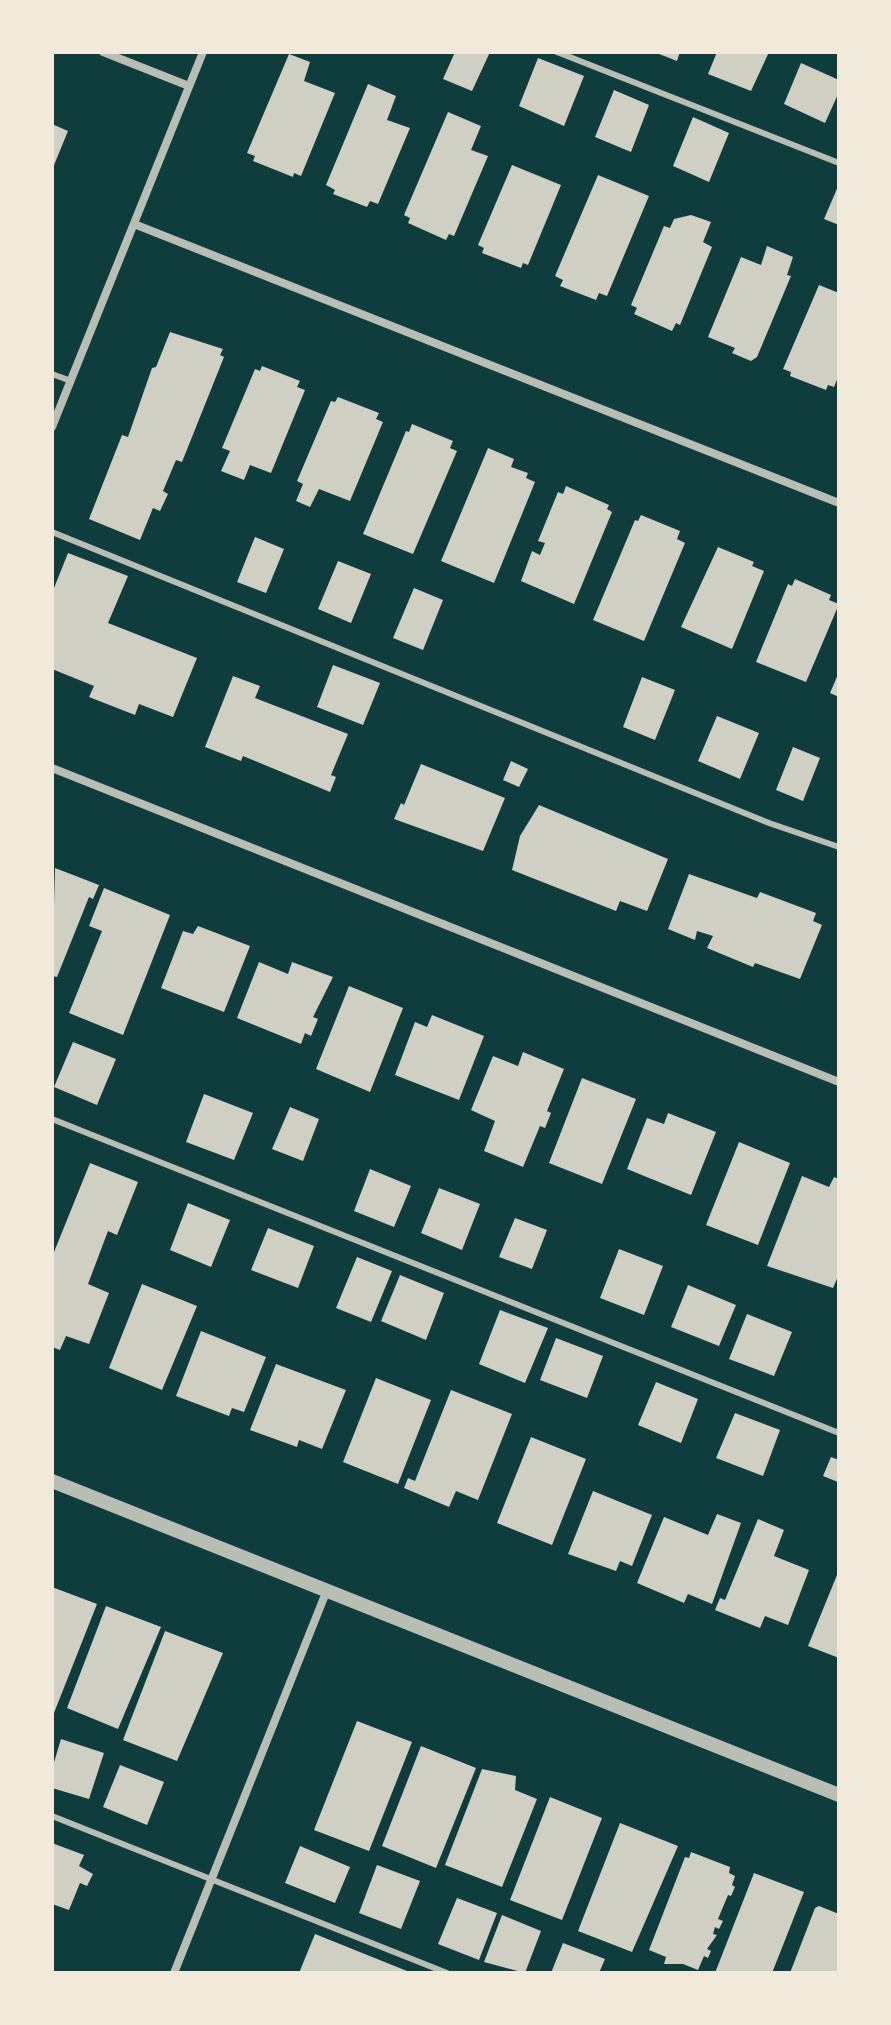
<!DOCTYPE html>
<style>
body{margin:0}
#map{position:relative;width:891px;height:2025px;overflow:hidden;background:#0f3d3e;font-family:Commissioner,sans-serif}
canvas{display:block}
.frame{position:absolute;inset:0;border:54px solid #f1e9da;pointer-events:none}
</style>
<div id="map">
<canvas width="891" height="2025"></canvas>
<div class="frame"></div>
</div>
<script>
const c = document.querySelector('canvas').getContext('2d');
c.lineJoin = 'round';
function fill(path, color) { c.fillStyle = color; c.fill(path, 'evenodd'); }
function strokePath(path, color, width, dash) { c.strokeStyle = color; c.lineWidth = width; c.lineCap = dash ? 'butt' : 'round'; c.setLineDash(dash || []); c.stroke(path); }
const building = new Path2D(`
 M455 52H490L472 91 443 79Z
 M654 52H680L677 61Z
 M717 52H769L751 91 708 74Z
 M289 54 310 62 304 81 335 93 301 176 294 173 293 177 253 161 255 156 247 153Z
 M538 58 584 76 564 126 519 106Z
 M801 63 839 80V92L825 123 784 104Z
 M368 84 396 96 387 120 410 128 378 204 370 201 367 207 333 194 335 190 326 185Z
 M614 90 649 105 631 152 595 137Z
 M448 112 481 126 471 150 488 156 454 236 449 234 446 240 408 223 410 218 404 215Z
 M693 117 729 133 709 182 673 166Z
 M52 124 68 131 52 170Z
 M512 165 561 185 528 265 523 263 521 268 482 253 484 248 478 245Z
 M598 175 649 196 607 296 599 293 596 300 560 286 563 280 555 276Z
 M839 184V225L824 219Z
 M691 215 711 222 703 242 712 247 680 325 676 323 672 331 634 314 637 308 631 305 664 226 670 228 674 219Z
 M767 246 793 257 787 275 791 276 757 357 751 361 732 353 735 348 708 337 741 257 761 265Z
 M819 285 839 293V375L834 387 828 385 826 390 790 376 791 372 783 369Z
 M170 332 223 349 220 355 224 357 182 462 176 460 163 491 168 494 160 511 153 508 140 540 89 519 122 435 128 437 152 368 156 367Z
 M262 366 300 381 297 387 305 390 271 473 250 465 244 480 221 471 230 451 222 448 255 369 260 371Z
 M338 397 379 413 376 419 383 422 350 501 319 489 310 507 296 501 303 484 297 481 331 401 335 402Z
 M412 424 453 441 450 448 457 451 413 554 363 534 406 431 409 432Z
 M488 448 514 459 511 467 528 473 526 478 535 482 494 583 441 561Z
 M566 486 609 505 607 509 612 512 574 604 521 581 532 551 540 555 545 543 538 541 558 492 563 494Z
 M641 515 680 531 677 539 685 543 644 641 593 620 635 520 638 521Z
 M255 537 284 549 266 593 237 582Z
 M718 547 754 562 752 566 764 571 732 649 681 627Z
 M68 553 128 576 108 623 197 658 173 717 139 704 135 715 89 697 94 686 52 669V593Z
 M338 561 371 574 351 623 318 609Z
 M795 579 831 595 829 600 839 604 806 682 756 662 788 584 792 586Z
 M414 588 443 600 423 650 393 638Z
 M333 665 380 683 363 725 317 707Z
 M839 672V697L830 693Z
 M233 676 260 686 255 698 348 734 331 775 336 777 330 792 243 756 241 761 205 747Z
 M642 677 675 690 655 740 623 727Z
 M717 716 759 733 740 779 698 761Z
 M793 747 820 758 803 801 776 790Z
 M511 761 528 769 519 787 503 780Z
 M421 764 505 798 483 851 394 819 401 803 404 805Z
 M539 805 668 859 647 911 620 901 616 911 512 870 520 836Z
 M55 868 99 885 93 899 89 897 57 977 52 976Z
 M689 874 757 898 760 892 816 913 813 921 822 925 800 979 755 963 753 967 707 948 713 936 697 931 695 940 668 929Z
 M104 888 170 915 123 1035 69 1013 102 931 89 926Z
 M198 926 250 946 224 1012 161 988 183 931 193 934Z
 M259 962 288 974 292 962 333 977 313 1017 318 1019 311 1036 305 1033 301 1044 237 1018Z
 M349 986 403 1008 370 1092 316 1069Z
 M432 1015 484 1036 459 1100 395 1075 415 1022 427 1027Z
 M73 1042 116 1059 97 1105 54 1087Z
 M523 1052 564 1069 547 1111 551 1113 545 1128 540 1126 523 1167 484 1151 495 1121 471 1110 493 1056 518 1066Z
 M582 1078 636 1099 602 1184 549 1163Z
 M204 1094 253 1113 234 1160 186 1142Z
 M290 1107 319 1119 303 1161 272 1149Z
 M668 1113 716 1132 691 1195 627 1169 647 1118 664 1124Z
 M739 1142 790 1163 758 1245 706 1225Z
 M90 1163 138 1182 117 1235 108 1231 88 1284 109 1293 89 1344 66 1336 60 1350 52 1347V1257Z
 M370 1169 411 1186 394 1227 354 1211Z
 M802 1176 829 1187 834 1177 839 1179V1274L833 1288 767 1266Z
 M439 1188 480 1204 462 1250 421 1233Z
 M188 1203 230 1220 211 1267 170 1250Z
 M515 1218 547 1230 532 1269 499 1257Z
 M268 1228 314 1246 298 1288 251 1270Z
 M619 1249 663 1266 644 1315 600 1298Z
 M357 1257 392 1271 371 1322 336 1308Z
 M400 1275 444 1293 426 1340 381 1321Z
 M142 1284 197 1306 162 1390 109 1368Z
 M688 1285 736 1305 719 1346 671 1327Z
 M500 1310 548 1328 525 1383 479 1364Z
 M747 1314 792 1332 774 1376 729 1359Z
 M201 1331 266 1357 244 1412 232 1408 229 1416 176 1396Z
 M556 1338 603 1356 587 1398 540 1380Z
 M276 1364 346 1390 322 1449 299 1440 297 1447 250 1430Z
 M376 1378 431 1400 398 1484 343 1462Z
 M656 1382 698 1399 681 1443 638 1425Z
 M451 1390 512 1414 478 1500 456 1491 449 1507 404 1488 408 1478 415 1481Z
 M735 1413 780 1430 763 1476 716 1458Z
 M531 1437 586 1459 552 1545 497 1523Z
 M831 1457 839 1460 838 1482 823 1476Z
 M593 1491 652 1515 632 1566 620 1561 616 1571 568 1554Z
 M717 1514 741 1523 712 1604 688 1594 684 1603 637 1583 664 1517 708 1535Z
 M758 1519 784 1530 774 1556 809 1570 788 1625 765 1616 760 1628 715 1610 720 1598 725 1600Z
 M839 1570V1658L808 1646Z
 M52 1587 97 1604 52 1718Z
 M106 1606 161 1627 118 1729 67 1708Z
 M165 1631 223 1653 177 1761 123 1740Z
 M357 1721 412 1742 369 1851 314 1830Z
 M61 1739 104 1753 89 1799 52 1788V1769Z
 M421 1746 476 1768 436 1868 382 1846Z
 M120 1765 164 1782 147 1825 103 1807Z
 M482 1769 516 1776 515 1790 537 1799 502 1887 445 1865Z
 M550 1797 602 1818 562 1920 510 1900Z
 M620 1823 678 1846 632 1952 578 1931Z
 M52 1843 84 1855 79 1866 93 1874 87 1886 80 1883 69 1910 52 1904Z
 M300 1846 350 1867 335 1903 285 1883Z
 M691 1852 730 1867 729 1873 735 1876 732 1885 735 1887 731 1896 728 1895 718 1919 723 1921 719 1929 715 1927 713 1934 717 1935 707 1949 711 1951 708 1958 704 1956 698 1970 683 1964H664L666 1957 649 1950 685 1857 689 1858Z
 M377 1865 420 1881 401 1929 359 1913Z
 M754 1873 804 1892 772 1973H715Z
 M457 1898 497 1913 479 1960 438 1944Z
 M819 1906 839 1914V1973H790L815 1908Z
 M502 1915 541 1931 525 1973 484 1962Z
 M315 1934 412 1973H299Z
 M563 1943 605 1959 599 1973H551Z`);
const service = new Path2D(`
 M557 52 839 163
 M52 374 71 381
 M52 532 769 823 839 847
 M52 1119 839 1433
 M52 1816 447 1973`);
const minor = new Path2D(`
 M103 52 189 86
 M134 224 839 503
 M52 427 203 52
 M52 768 839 1082
 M174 1973 327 1590`);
const tertiary = new Path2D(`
 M52 1481 839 1795`);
fill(building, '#cfcfc3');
strokePath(service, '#b8beb3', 6);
strokePath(minor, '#b8beb3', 8);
strokePath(tertiary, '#b8beb3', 14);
</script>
